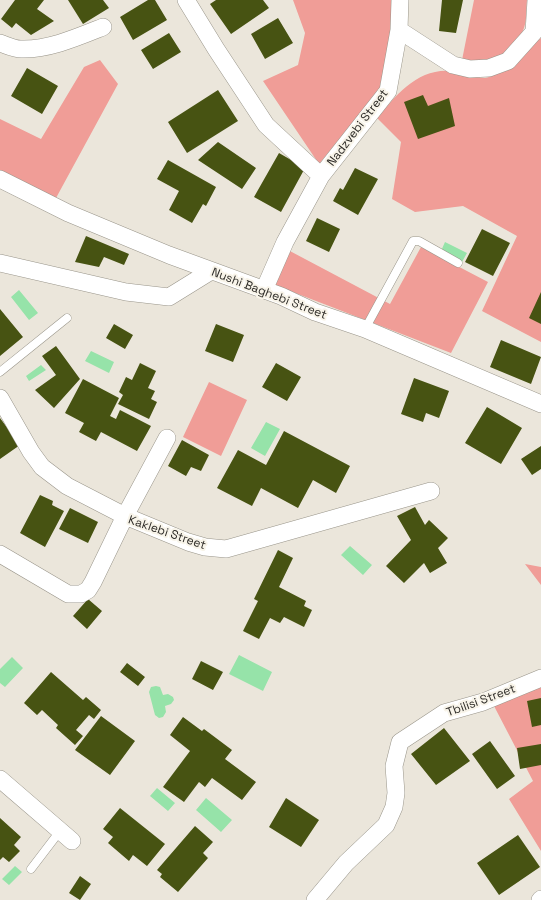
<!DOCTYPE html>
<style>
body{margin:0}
canvas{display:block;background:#ebe6db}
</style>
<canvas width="541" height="900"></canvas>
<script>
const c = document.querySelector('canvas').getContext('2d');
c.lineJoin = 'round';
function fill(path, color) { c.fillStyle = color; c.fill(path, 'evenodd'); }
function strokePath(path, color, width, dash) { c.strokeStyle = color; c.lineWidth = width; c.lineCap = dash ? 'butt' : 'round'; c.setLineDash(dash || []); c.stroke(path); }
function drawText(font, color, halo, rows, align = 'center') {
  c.font = font + ' "Space Grotesk",sans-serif'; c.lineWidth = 4; c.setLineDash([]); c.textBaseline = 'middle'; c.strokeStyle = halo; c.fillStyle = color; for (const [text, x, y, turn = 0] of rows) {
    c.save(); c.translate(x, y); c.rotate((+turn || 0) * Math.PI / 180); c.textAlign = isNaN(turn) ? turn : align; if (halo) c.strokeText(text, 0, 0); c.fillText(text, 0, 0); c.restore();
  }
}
const green = new Path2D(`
 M293 0H394L393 28 379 91 319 164 263 81 298 65 305 33Z
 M474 0H527C526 9 527 20 524 28 514 55 488 64 462 60Z
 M541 38V342L482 311 517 236 463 206 415 212 392 199 401 142 377 118C396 95 418 68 451 71 462 72 474 78 485 78 488 78 493 75 496 74 520 66 522 51 541 38Z
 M100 60 118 84 56 198 0 172V119L41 139 84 67Z
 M421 247 488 282 451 353 272 284 288 250 390 304Z
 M209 382 247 400 221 456 183 437Z
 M525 564 541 567V585Z
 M541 686V851L509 799 533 781 494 706Z`);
const water = new Path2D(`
 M445 242 467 253 462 262 441 251Z
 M19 290 38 313 29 320 11 297Z
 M91 351 114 362 109 373 85 361Z
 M41 365 46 370 29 381 26 376Z
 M266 422 280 429 265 456 251 448Z
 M350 546 372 565 363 575 341 555Z
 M239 655 272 672 263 691 229 674Z
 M12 657 23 668 5 687 0 683V669Z
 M156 686 160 687 163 695 168 694 173 697 174 700 171 704 165 706 166 712 163 717 159 718 155 715 149 692 151 687Z
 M157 788 175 803 168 811 150 796Z
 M206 798 232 820 221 832 196 810Z
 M15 866 22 872 9 885 2 879Z`);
const building = new Path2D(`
 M15 0H44L37 9 54 21 31 35 16 23 12 28 1 19Z
 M68 0H103L109 8 83 24Z
 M148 0H155L167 20 133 40 120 17Z
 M216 0H263L269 8 231 34 210 4Z
 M442 0H463L456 33 439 31Z
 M278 18 293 43 265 59 251 34Z
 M169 33 181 52 153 69 141 50Z
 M27 68 58 86 42 114 11 96Z
 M218 90 238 121 187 153 168 122Z
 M423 95 428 106 449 98 455 126 418 139 404 102Z
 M218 142 256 168 242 189 198 160Z
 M279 153 305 168 281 212 254 197Z
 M168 160 216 187 206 206 203 204 192 223 169 210 179 191 157 179Z
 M355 168 378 179 358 215 333 201 340 188 343 190Z
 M317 218 340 229 329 252 306 241Z
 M482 229 510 243 493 276 465 262Z
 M86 236 129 254 124 265 104 257 99 267 75 262Z
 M541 292V324L529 318Z
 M0 309 23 337 0 356Z
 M114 324 133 335 125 349 106 338Z
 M216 324 244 335 233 362 205 351Z
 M501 340 541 357 531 384 490 367Z
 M56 346 80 379 54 408 35 390 56 375 42 356Z
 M140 363 156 371 148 388 155 391 151 399 157 402 149 419 118 404 123 395 119 392 126 377 132 380Z
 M276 363 301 377 287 401 262 387Z
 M414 378 449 391 439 418 426 413 423 422 401 414Z
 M83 379 119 398 110 416 116 419 120 410 151 426 137 451 101 432 96 441 79 432 84 423 65 413Z
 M487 407 522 428 501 464 465 443Z
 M0 418 20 445 0 459Z
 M284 431 350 466 336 493 313 480 298 508 261 488 252 506 217 488 238 450 266 465Z
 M182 440 209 455 201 471 191 467 186 476 168 466Z
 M541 446V469L532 475 521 459Z
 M40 495 53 501 52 505 64 511 45 547 20 533Z
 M415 507 425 525 429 520 448 538 438 548 447 563 430 573 424 563 404 583 386 566 411 540 397 516Z
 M70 508 98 522 88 543 59 529Z
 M278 550 293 558 279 587 306 601 304 606 312 610 304 627 284 617 280 623 270 618 259 639 243 631 258 601 254 599Z
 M88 599 102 611 87 629 73 616Z
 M201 661 223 672 213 690 192 679Z
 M127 663 145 677 138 686 120 672Z
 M51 672 83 700 86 697 101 710 94 719 89 715 76 730 83 736 75 745 56 728 58 725 42 710 37 715 24 703Z
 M541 698V725L532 727 527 701Z
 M101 716 135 741 110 775 75 750Z
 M183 717 202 731 204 729 232 750 225 759 256 782 242 800 212 778 205 787 199 782 184 802 163 787 190 751 170 735Z
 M444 728 470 761 436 785 411 754Z
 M490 741 515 776 497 789 472 754Z
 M541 744V765L520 769 517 748Z
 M286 798 319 820 301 847 269 827Z
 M120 808 165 844 147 866 133 855 129 861 108 843 113 837 103 829Z
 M0 818 21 837 14 845 20 851 9 862 3 857 0 860Z
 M195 826 213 842 203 853 208 858 178 892 160 877 162 874 157 870Z
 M518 835 540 867 499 895 477 863Z
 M80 876 91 884 80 900 69 893Z`);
const service = new Path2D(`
 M365 329 413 241H419L458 263
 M0 372 67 318
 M31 869 60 831`);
const minor = new Path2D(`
 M186 0 216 49 266 125 321 176
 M399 30 453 65 470 69 489 68 508 61 534 32 536 0
 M0 43C6 45 14 49 21 49 48 50 78 37 103 27
 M0 179 68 213 169 255 281 296 315 312 365 329 541 404
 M0 263 126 292 169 297 211 271
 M264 290 285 242 321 176 388 91 399 30 400 0
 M0 398 31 452 42 467 67 486 125 516 188 542 205 547 226 549 431 491
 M0 554 68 594H81L88 590 93 582 125 516 167 438
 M0 779 72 841
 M315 900 346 863 386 825 394 807 396 793 394 766 400 742 444 713 483 702 541 678
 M540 900 541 899`);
const streetNames = [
 ["Nadzvebi Street",358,128,-53],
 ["Nushi Baghebi Street",269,294,21],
 ["Kaklebi Street",167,533,19],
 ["Tbilisi Street",481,701,-20]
];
fill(green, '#f09d97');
fill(water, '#96e3a9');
fill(building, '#475312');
strokePath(service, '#99958a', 9);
strokePath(minor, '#99958a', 18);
strokePath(service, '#fff', 8);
strokePath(minor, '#fff', 17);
drawText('12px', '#2d2b27', '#f8f4e9', streetNames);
</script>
